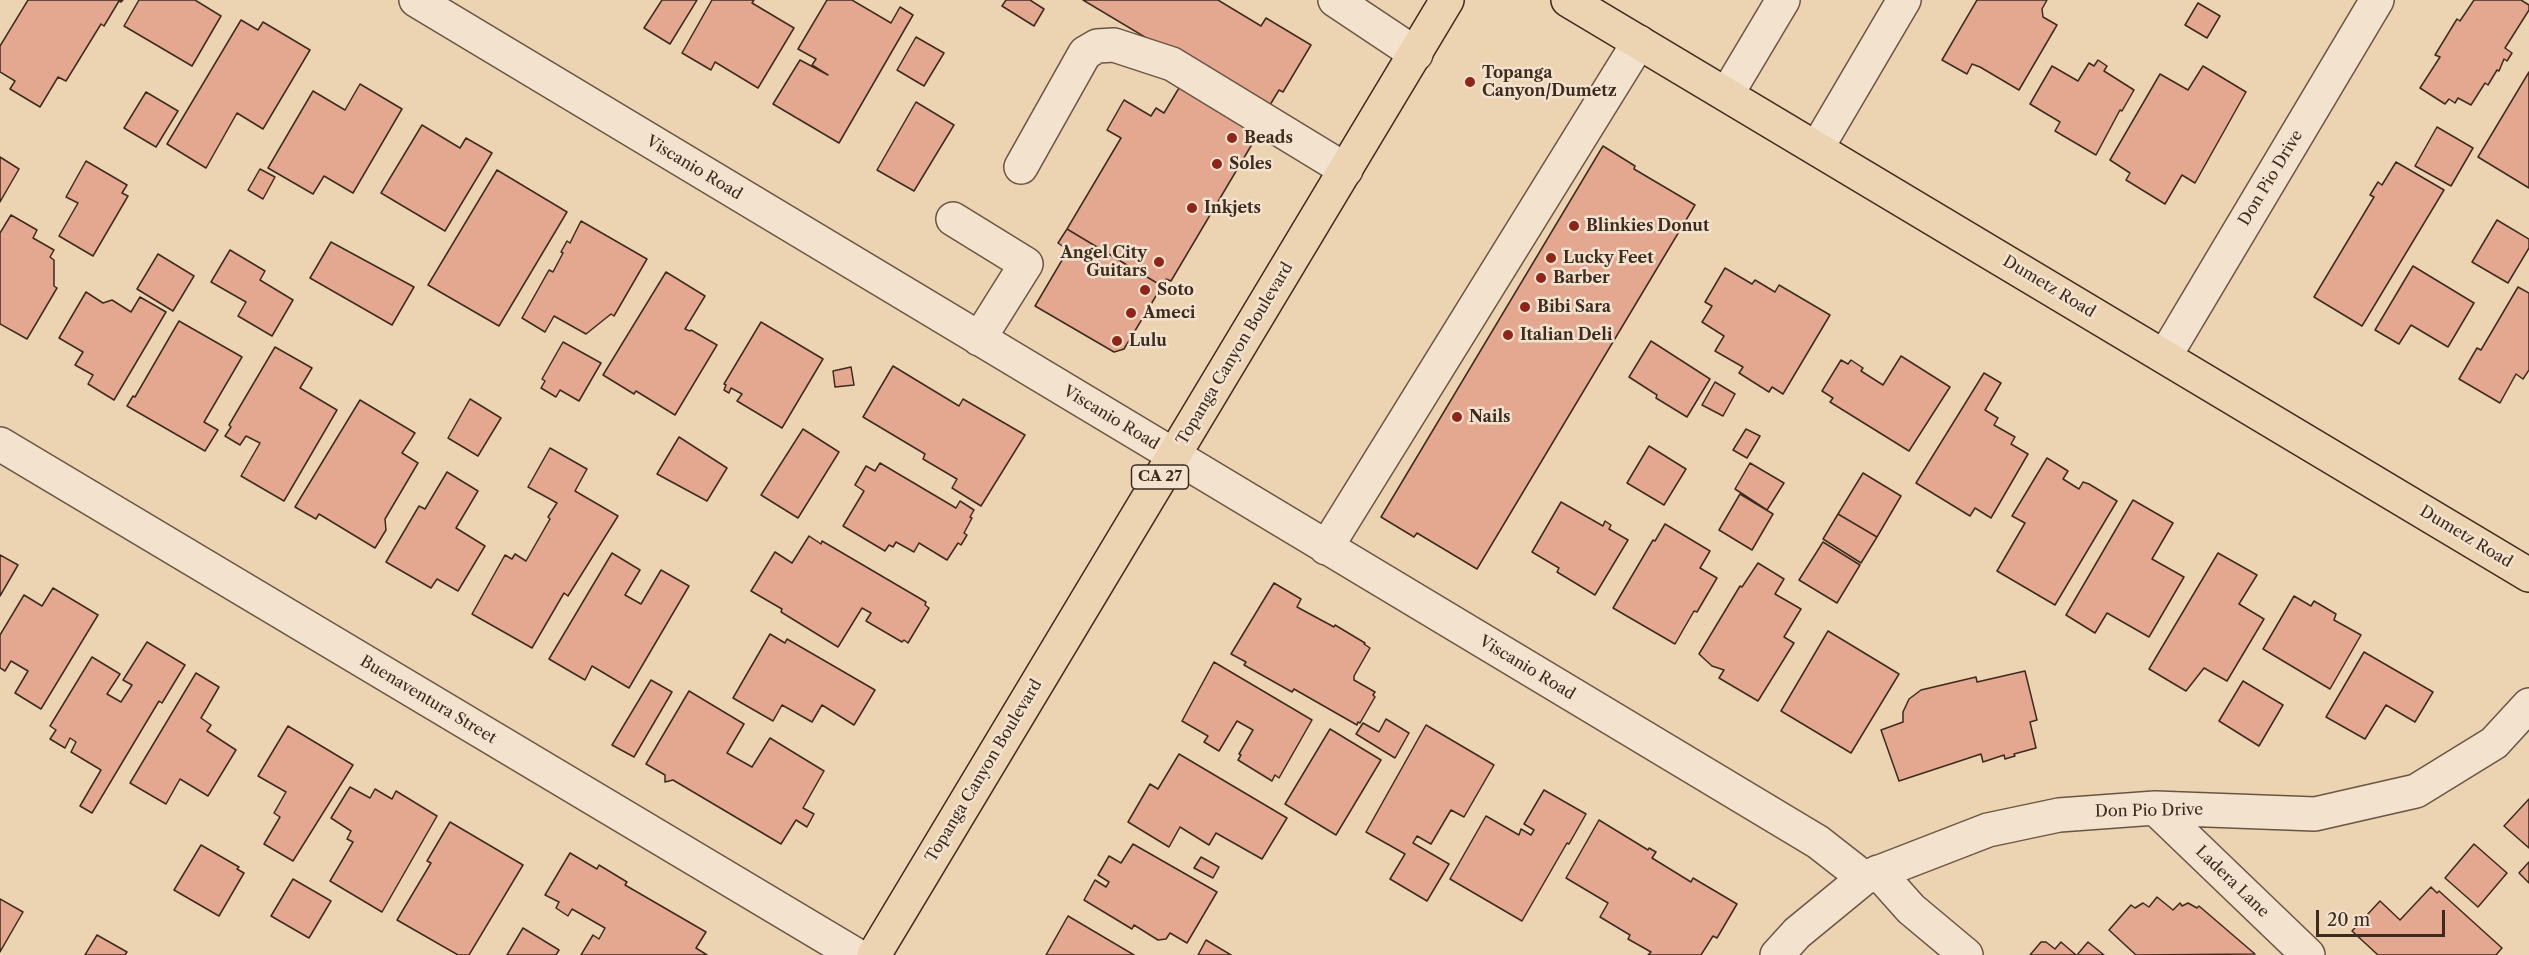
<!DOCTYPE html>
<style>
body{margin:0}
#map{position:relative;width:2529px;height:955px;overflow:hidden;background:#ecd3b2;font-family:"Libre Caslon Text",serif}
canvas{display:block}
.scale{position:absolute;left:2316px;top:910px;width:129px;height:27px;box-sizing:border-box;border:3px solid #3e2b1f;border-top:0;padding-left:8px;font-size:18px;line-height:21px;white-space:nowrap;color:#3e2b1f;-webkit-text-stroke:4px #f3e2cd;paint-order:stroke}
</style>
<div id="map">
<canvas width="2529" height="955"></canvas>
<div class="scale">20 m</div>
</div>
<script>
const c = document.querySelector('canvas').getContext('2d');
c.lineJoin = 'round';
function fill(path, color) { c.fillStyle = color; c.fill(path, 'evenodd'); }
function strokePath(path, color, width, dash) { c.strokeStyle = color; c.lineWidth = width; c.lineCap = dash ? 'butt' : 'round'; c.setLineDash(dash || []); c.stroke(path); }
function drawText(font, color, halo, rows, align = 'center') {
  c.font = font + ' "Libre Caslon Text",serif'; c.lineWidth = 5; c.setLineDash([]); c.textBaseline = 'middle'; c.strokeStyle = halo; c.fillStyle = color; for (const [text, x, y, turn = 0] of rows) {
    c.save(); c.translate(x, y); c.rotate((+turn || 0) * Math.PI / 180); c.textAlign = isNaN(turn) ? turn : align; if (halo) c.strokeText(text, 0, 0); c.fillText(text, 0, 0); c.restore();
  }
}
const building = new Path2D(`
 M28 0H123L121 2 119 1 104 26 101 24 66 81 58 77 40 107 10 89 15 81 0 72V46Z
 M139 0H195L221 16 192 66 124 26Z
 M662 0H697L670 44 644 28Z
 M712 0H754L752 3 794 28 758 88 715 62 711 70 682 53Z
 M827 0H852L891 23 900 7 913 15 839 143 773 104 800 60 828 75 812 65 816 59 798 49Z
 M1006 0H1030L1044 9 1034 26 1002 6Z
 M1083 0H1218L1261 26 1266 18 1311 45 1283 92 1279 90 1267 110Z
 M1977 0H2047L2042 9 2043 17 2057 25 2019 90 1980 67 1972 64 1967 74 1942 60Z
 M2474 0H2521L2529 5V10L2505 48 2512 53 2507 61 2504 59 2499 71 2497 70 2488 85 2485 83 2471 105 2458 98 2455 103 2449 99 2445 104 2420 88 2440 57 2435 55 2457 19 2460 21Z
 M2198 3 2220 16 2207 38 2185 25Z
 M241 20 258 30 263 22 310 50 263 129 237 113 206 168 167 144Z
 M916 37 944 53 924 86 897 70Z
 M2098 60 2107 66 2104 71 2134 90 2122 111 2120 110 2096 155 2055 131 2060 122 2030 104 2052 66 2078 81 2089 63 2094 66Z
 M2203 66 2246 92 2195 183 2182 175 2165 204 2126 180 2130 173 2110 160 2160 74 2188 90Z
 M2529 72V188L2478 157Z
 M1182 83 1261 129 1171 281 1166 279 1162 286 1067 229 1121 138 1107 130 1124 100 1151 116 1156 108 1164 113Z
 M360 84 402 109 353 193 324 176 313 194 268 168 313 91 345 110Z
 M146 92 178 111 156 147 124 128Z
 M916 102 954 125 914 191 877 170Z
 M422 125 460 148 466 138 492 153 445 231 381 193Z
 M2437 127 2473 148 2451 186 2415 166Z
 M1603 146 1635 166 1634 169 1695 205 1477 569 1417 533 1414 537 1381 517Z
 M0 157 19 169 0 202Z
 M86 161 127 185 122 193 128 196 93 256 59 236 78 203 66 197Z
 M2396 162 2444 190 2362 326 2314 297 2374 197 2370 195 2378 182 2382 185Z
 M260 169 275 177 263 199 248 190Z
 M497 170 567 212 499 326 428 285Z
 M11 215 37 230 33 238 54 250 50 257 54 260V286L57 288 27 339 0 324V233Z
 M2497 220 2529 239V248L2508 283 2472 262Z
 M581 221 647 259 614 316 611 314 586 334 554 316 545 332 522 318 549 270 553 272 563 253 561 252 567 241 570 243Z
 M1067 229 1162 286 1124 349 1114 352 1035 306 1068 250 1058 243Z
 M331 242 414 287 392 325 310 278Z
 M230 250 265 271 260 280 293 300 272 336 238 316 246 302 211 282Z
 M158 254 194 276 173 311 137 289Z
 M2413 266 2474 303 2448 347 2411 325 2399 344 2375 330Z
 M1725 268 1752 284 1755 280 1775 292 1779 285 1830 315 1783 394 1772 387 1769 392 1739 373 1743 367 1715 351 1724 336 1702 322 1712 306 1705 302Z
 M666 272 705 296 685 329 690 331 691 330 717 345 675 415 636 391 634 394 603 375Z
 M2518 287 2529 293V370L2523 379 2516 374 2500 403 2459 379 2477 348 2481 350Z
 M86 292 103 303 112 300 131 312 140 297 166 312 114 400 88 384 93 375 75 365 83 352 59 338Z
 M179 321 242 357 204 422 218 430 205 451 127 406 133 396 135 397Z
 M761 322 823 359 782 428 737 401 742 394 731 388 729 393 724 390 726 385 724 384Z
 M1651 341 1710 379 1687 417 1656 398 1657 395 1629 377Z
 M563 342 601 363 579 401 560 390 556 397 541 388 545 381 542 379Z
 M275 347 312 368 300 388 337 410 284 501 241 476 260 443 246 436 240 445 225 436 231 427 229 425Z
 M1901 356 1950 387 1909 451 1830 402 1833 398 1822 391 1841 360 1848 364 1851 360 1863 368 1861 371 1883 385Z
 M893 366 959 406 963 399 1025 435 981 506 952 488 957 479 923 459 925 454 863 417Z
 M851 367 854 385 835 387 833 371Z
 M1984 373 2001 383 1985 410 1998 418 1994 425 2015 437 2011 444 2028 454 1991 518 1975 508 1970 516 1916 483Z
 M1715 382 1735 394 1723 416 1702 405Z
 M470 399 501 418 478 456 448 438Z
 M360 400 415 433 402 453 418 463 385 519 386 530 375 548 319 514 316 519 295 507Z
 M803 429 839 452 798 518 761 495Z
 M1746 429 1760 436 1747 458 1733 450Z
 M679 437 727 468 707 501 657 474Z
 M1649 446 1686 469 1664 505 1627 483Z
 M550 448 587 469 575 491 618 516 568 596 564 593 532 648 472 614 505 555 512 559 515 554 526 561 550 519 548 517 557 503 528 487Z
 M2047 458 2068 471 2063 479 2079 489 2083 482 2089 484 2117 501 2055 605 1997 571 2025 523 2012 516Z
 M880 463 956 508 960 501 974 510 970 517 972 518 964 533 967 535 961 545 958 543 947 560 919 543 914 552 896 542 893 547 889 545 885 551 843 526 864 491 855 485 866 466 875 471Z
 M1750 463 1784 483 1767 510 1735 489Z
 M447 472 478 491 456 528 485 546 458 591 437 579 431 588 386 562 419 506 425 509Z
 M1863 473 1901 496 1877 537 1838 514Z
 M1740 494 1773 514 1752 550 1719 530Z
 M2133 500 2173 523 2152 559 2184 577 2149 637 2107 613 2095 633 2066 615Z
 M1561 502 1603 526 1605 521 1611 525 1609 529 1628 540 1595 595 1557 572 1559 568 1532 552Z
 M1838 514 1877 537 1861 563 1823 539Z
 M1665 524 1710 551 1700 568 1717 578 1697 612 1694 611 1675 644 1613 608 1653 540 1655 541Z
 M809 536 821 544 822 541 926 602 925 605 929 608 908 643 904 640 902 642 866 621 871 613 862 608 838 647 781 612 782 609 751 591 775 552 792 563Z
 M1823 542 1860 565 1837 603 1799 580Z
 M612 553 640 570 625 595 641 604 661 570 689 586 629 688 592 666 585 680 549 659Z
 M2218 553 2257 575 2239 604 2264 619 2227 681 2204 668 2186 691 2149 669Z
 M0 555 18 565 0 596Z
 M1758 563 1784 579 1775 594 1801 609 1784 637 1794 643 1758 701 1719 678 1724 670 1712 666 1699 654 1740 586 1742 587Z
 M1274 583 1301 599 1297 607 1334 627 1335 625 1365 643 1364 644 1370 648 1354 676V680L1375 692 1373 695 1375 697 1360 723 1358 722 1357 725 1294 689 1292 692 1244 665 1246 662 1231 654Z
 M53 588 98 615 41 709 15 693 28 671 11 661 5 671 0 668V635L24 595 42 606Z
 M2294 596 2311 606 2314 601 2336 614 2334 620 2361 635 2330 689 2263 649Z
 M1828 631 1899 674 1851 753 1781 711Z
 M770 634 785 643 787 639 875 690 854 725 822 705 812 722 782 705 773 721 733 698Z
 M147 642 185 665 162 703 159 701 92 813 80 806 101 770 71 752 76 742 70 738 65 748 50 739 56 730 50 726 92 657 120 674 107 694 121 702 132 685 123 680Z
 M2364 652 2433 692 2415 722 2386 705 2365 739 2326 717Z
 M1214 662 1312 720 1279 778 1275 775 1272 781 1238 760 1241 755 1239 754 1253 730 1237 721 1219 751 1204 742 1208 736 1182 721Z
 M2025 671 2037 720 2030 722 2036 748 2014 754 2015 756 2005 759 2004 755 1983 762 1981 754 1899 781 1881 730 1903 722V712L1909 699 1921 690 1976 677 1977 682Z
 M196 673 219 687 201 718 211 725 207 731 236 750 208 796 180 779 166 804 130 783Z
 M651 680 672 692 634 757 612 745Z
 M2243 681 2283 705 2259 746 2219 721Z
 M689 691 744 724 727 753 752 767 770 738 824 771 803 808 814 814 807 827 796 820 781 844 673 780 665 782V775L646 764Z
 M1386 719 1409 733 1395 758 1356 734 1363 723 1379 732Z
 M1426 725 1494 765 1464 817 1451 810 1431 844 1417 836 1413 843 1449 864 1427 901 1390 879 1405 854 1366 832Z
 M288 726 353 765 293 861 264 844 280 817 274 813 286 792 258 776Z
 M1330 729 1381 760 1336 835 1285 804Z
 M1179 754 1287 818 1262 859 1216 833 1209 845 1180 827 1169 847 1128 822 1150 784 1158 789Z
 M350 787 370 798 375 789 392 799 396 791 437 816 382 912 330 881 353 842 347 839 351 831 331 818Z
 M1544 790 1586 814 1569 844 1567 843 1522 921 1450 879 1486 816 1519 835 1521 829 1531 835 1534 830 1524 824Z
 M2529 799V848L2504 826Z
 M1599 820 1648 850 1649 848 1656 852 1652 858 1691 882 1693 878 1737 904 1717 938 1713 936 1701 955H1648L1651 952 1628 939 1630 935 1600 917 1608 903 1566 878Z
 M450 822 523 865 469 955H458L397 920 431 863 427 861Z
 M1133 844 1217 892 1187 943 1170 933 1166 939 1158 940 1134 925 1132 929 1084 900 1095 880 1106 887 1109 882 1098 875 1109 856 1121 863Z
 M2474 844 2507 873 2478 907 2445 878Z
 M201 845 239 867 237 869 244 873 219 916 174 890Z
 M570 853 597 869 599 865 627 882 625 885 706 932 696 948 707 955H581L593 935 599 939 605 928 572 909 568 916 556 908 559 902 545 895Z
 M1201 857 1219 867 1213 878 1194 868Z
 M2529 862V883L2519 873Z
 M293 879 331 901 309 938 271 916Z
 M2431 887 2437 893 2439 891 2502 948 2496 955H2378L2352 931 2380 901 2400 920Z
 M2157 897 2173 910 2180 903 2182 906 2188 903 2197 908 2199 906 2255 954 2136 955 2109 930 2131 905 2135 908 2143 903 2149 907Z
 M0 899 23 912 0 952Z
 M1068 916 1134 955H1046Z
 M523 928 559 950 556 955H507Z
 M97 935 127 952 125 955H85Z
 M1206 940 1231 955H1198Z
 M2041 942H2046L2055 949 2061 942 2076 955H2030Z
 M2088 942 2104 955H2077Z`);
const minor = new Path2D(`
 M416 0 1818 842 1864 878
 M1335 0 1416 54
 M1727 94 1783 0
 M1817 148 1904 0
 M1021 167 1085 53 1097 46 1114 45 1172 64 1346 170
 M953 219 1026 264 979 339
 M2165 356 2377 0
 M0 444 856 955
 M1326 548 1639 42
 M2155 808 2308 955
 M1878 872 1911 909 1966 955
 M1777 955 1797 933 1864 878 1988 830 2059 815 2155 808 2315 814 2416 791 2494 743 2529 705`);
const major = new Path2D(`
 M1568 0 2529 575
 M874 955 1447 0`);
const markers = [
 [1470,82,6,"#8f2418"],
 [1232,138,6,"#8f2418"],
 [1217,164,6,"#8f2418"],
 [1192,208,6,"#8f2418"],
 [1574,226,6,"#8f2418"],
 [1551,258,6,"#8f2418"],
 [1159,262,6,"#8f2418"],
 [1541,278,6,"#8f2418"],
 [1145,290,6,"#8f2418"],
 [1525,307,6,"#8f2418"],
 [1131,313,6,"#8f2418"],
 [1508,335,6,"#8f2418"],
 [1117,341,6,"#8f2418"],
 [1457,417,6,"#8f2418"]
];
const shields = [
 [1160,477,57]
];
const shieldNames = [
 ["CA 27",1160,477]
];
const poiNames = [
 ["Topanga",1482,73],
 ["Canyon/Dumetz",1482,91],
 ["Beads",1244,138],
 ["Soles",1229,164],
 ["Inkjets",1204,208],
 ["Blinkies Donut",1586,226],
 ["Angel City",1147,253,"right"],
 ["Guitars",1147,271,"right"],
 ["Lucky Feet",1563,258],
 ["Barber",1553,278],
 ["Soto",1157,290],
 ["Bibi Sara",1537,307],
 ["Ameci",1143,313],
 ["Italian Deli",1520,335],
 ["Lulu",1129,341],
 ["Nails",1469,417]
];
const streetNames = [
 ["Viscanio Road",694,168,31],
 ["Don Pio Drive",2271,178,-59],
 ["Dumetz Road",2049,287,31],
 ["Topanga Canyon Boulevard",1235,354,-59],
 ["Viscanio Road",1111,418,31],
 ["Dumetz Road",2466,537,31],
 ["Viscanio Road",1527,668,31],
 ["Buenaventura Street",428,700,31],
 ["Topanga Canyon Boulevard",984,771,-59],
 ["Don Pio Drive",2149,811,-1],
 ["Ladera Lane",2232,882,44]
];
fill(building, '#e4a790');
strokePath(building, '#3e2b1f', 1.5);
strokePath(minor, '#6a5544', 36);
strokePath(major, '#3e2b1f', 36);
strokePath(minor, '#f3e2cd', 33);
strokePath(major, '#ecd3b2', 33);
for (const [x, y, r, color] of markers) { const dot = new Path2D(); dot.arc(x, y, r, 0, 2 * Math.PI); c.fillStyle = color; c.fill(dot); strokePath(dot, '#f3e2cd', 2); }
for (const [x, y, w] of shields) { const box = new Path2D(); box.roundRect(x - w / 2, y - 12, w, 24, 4.5); c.fillStyle = '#f3e2cd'; c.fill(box); strokePath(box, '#3e2b1f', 1.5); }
drawText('bold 15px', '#3e2b1f', null, shieldNames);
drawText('bold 16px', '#3e2b1f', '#f3e2cd', poiNames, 'left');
drawText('16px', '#3e2b1f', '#f3e2cd', streetNames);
</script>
